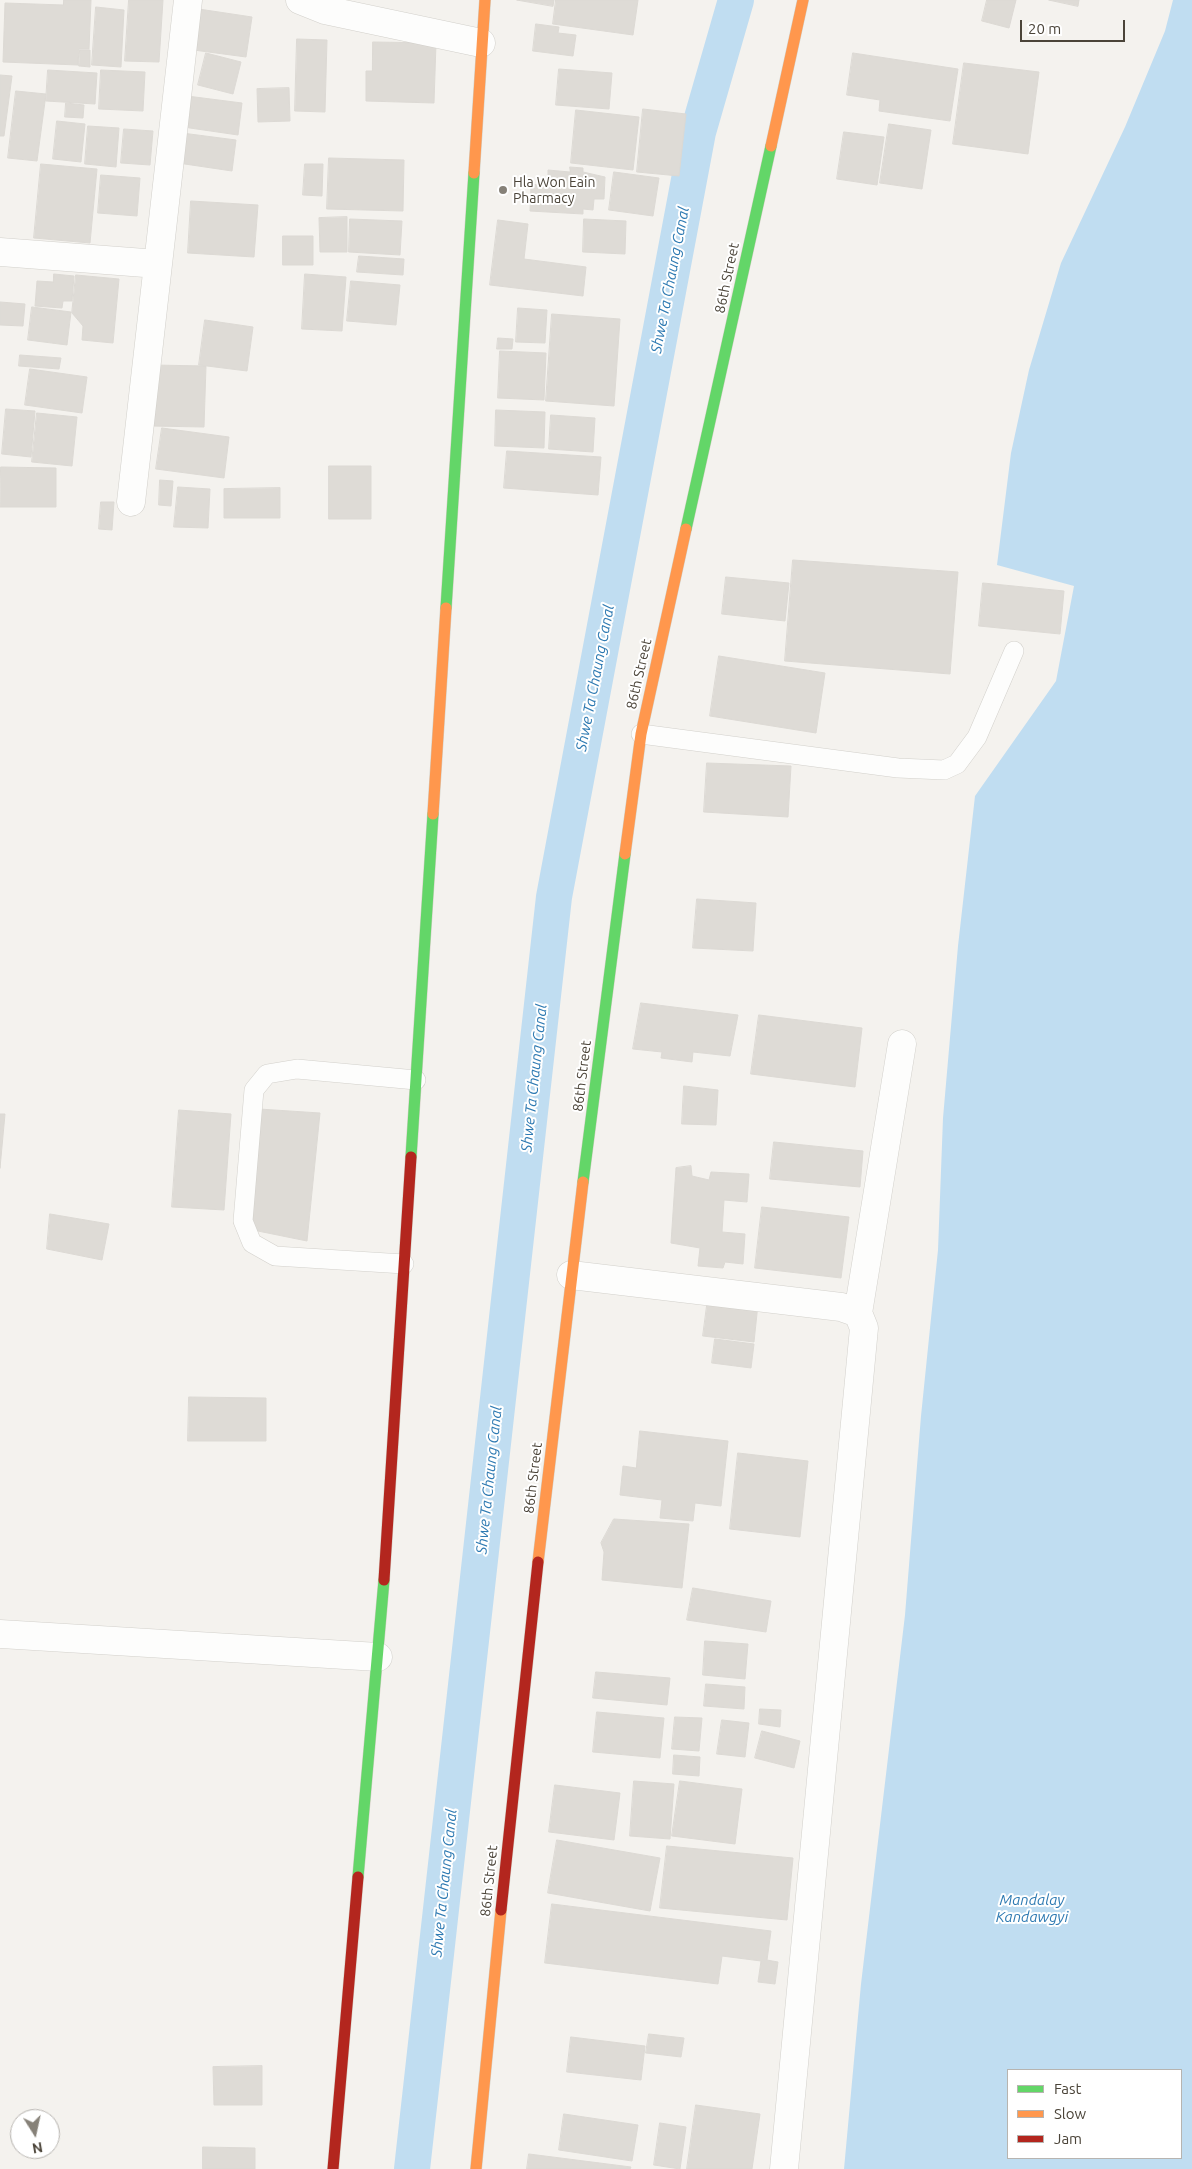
<!DOCTYPE html>
<style>
body{margin:0}
#map{position:relative;width:1192px;height:2169px;overflow:hidden;background:#f4f2ee;font-family:Ubuntu,sans-serif}
canvas{display:block}
.legend{position:absolute;left:1007px;top:2069px;width:175px;height:90px;box-sizing:border-box;background:#fff;border:1px solid #b7b4b0;margin:0;padding:6px 9px;list-style:none;font-size:15px;color:#4b4439}
.legend li{display:flex;align-items:center;gap:10px;height:25px}
.legend b{width:25px;border:1px solid #b7b4b0}
.north{position:absolute;left:10px;top:2109px;width:50px;height:50px;box-sizing:border-box;background:#fff;border:1px solid #b7b4b0;border-radius:50%;rotate:170deg;font-size:14px;font-weight:700;line-height:20px;text-align:center;color:#4b4439}
.north::after{content:'';display:block;margin:auto;width:18px;height:22px;background:#868178;clip-path:polygon(50% 0,100% 100%,50% 72%,0 100%)}
.scale{position:absolute;left:1020px;top:20px;width:105px;height:22px;box-sizing:border-box;border:2px solid #4b4439;border-top:0;padding-left:6px;font-size:15px;line-height:18px;white-space:nowrap;color:#4b4439;-webkit-text-stroke:4px #fff;paint-order:stroke}
</style>
<div id="map">
<canvas width="1192" height="2169"></canvas>
<ul class="legend">
<li><b style="height:6px;background:#63d668"></b>Fast</li>
<li><b style="height:6px;background:#ff974d"></b>Slow</li>
<li><b style="height:6px;background:#b3261e"></b>Jam</li>
</ul>
<div class="north">N</div>
<div class="scale">20 m</div>
</div>
<script>
const c = document.querySelector('canvas').getContext('2d');
c.lineJoin = 'round';
function fill(path, color) { c.fillStyle = color; c.fill(path, 'evenodd'); }
function strokePath(path, color, width, dash) { c.strokeStyle = color; c.lineWidth = width; c.lineCap = dash ? 'butt' : 'round'; c.setLineDash(dash || []); c.stroke(path); }
function drawText(font, color, halo, rows, align = 'center') {
  c.font = font + ' Ubuntu,sans-serif'; c.lineWidth = 4; c.setLineDash([]); c.textBaseline = 'middle'; c.strokeStyle = halo; c.fillStyle = color; for (const [text, x, y, turn = 0] of rows) {
    c.save(); c.translate(x, y); c.rotate((+turn || 0) * Math.PI / 180); c.textAlign = isNaN(turn) ? turn : align; if (halo) c.strokeText(text, 0, 0); c.fillText(text, 0, 0); c.restore();
  }
}
const water = new Path2D(`
 M1173 0H1192V2169H844L861 1984 905 1615 921 1416 938 1250 943 1118 958 946 975 796 1056 681 1074 586 997 565 1011 453 1029 370 1061 263 1125 127 1165 31ZM1008 2070H1181V2158H1008Z`);
const canal = new Path2D(`
 M412 2169 554 897 698 132 736 0`);
const building = new Path2D(`
 M64 0H91L89 49H79L78 65 3 62 5 3 63 5Z
 M129 0H163L159 62 125 61Z
 M517 0H554L553 6Z
 M556 0H638L633 35 553 24Z
 M987 0H1016L1009 28 982 21Z
 M1049 0H1079L1078 6Z
 M96 7 124 10 121 67 92 65Z
 M192 8 252 17 246 57 186 49Z
 M536 24 559 27 558 33 576 35 573 56 533 51Z
 M297 39 327 40 325 112 295 111Z
 M373 42 436 43 434 103 366 101V71H372Z
 M80 50H90V67L79 66Z
 M206 53 241 62 233 94 198 85Z
 M853 53 958 69 950 121 879 111 880 100 847 95Z
 M964 63 1039 72 1028 154 953 144Z
 M559 69 612 73 609 109 556 105Z
 M48 70 97 73 95 104 46 101Z
 M101 70 145 72 143 111 99 109Z
 M0 75 12 76 4 136H0Z
 M289 88 290 121 258 122 257 89Z
 M16 91 46 94 37 161 8 158Z
 M187 96 242 103 238 135 183 127Z
 M66 103 84 105 83 118 65 117Z
 M643 109 686 114 679 176 637 172Z
 M576 110 639 117 633 170 571 163Z
 M57 121 85 124 81 162 53 159Z
 M889 124 931 130 922 189 880 183Z
 M88 126 119 128 116 167 85 164Z
 M124 129 153 131 150 165 121 163Z
 M844 132 884 137 877 185 837 179Z
 M182 133 236 140 232 171 178 163Z
 M329 158 404 160 403 211 327 209Z
 M41 164 97 169 90 243 34 238Z
 M305 164H323L322 196 303 195Z
 M570 167 583 168V172L605 177 604 199H594L593 210 583 209V214L530 211 531 184 540 185 541 179 548 180V170L570 172Z
 M614 172 659 178 653 216 609 210Z
 M101 175 140 178 137 216 98 213Z
 M191 201 258 205 254 257 188 253Z
 M347 217V252H320L319 218Z
 M350 219 402 221 400 255 349 252Z
 M584 219 626 221 625 254 583 252Z
 M498 220 528 224 524 259 586 267 583 296 490 285Z
 M283 236H313V265H283Z
 M359 256 404 259 403 275 357 272Z
 M54 274 74 276 72 301H63L62 308 35 306 37 281 53 282Z
 M305 274 346 277 342 331 302 329Z
 M76 275 119 279 113 343 82 340 83 326 72 313Z
 M351 281 400 285 396 325 347 321Z
 M0 302 25 304 23 326 0 325Z
 M32 307 71 312 67 345 28 340Z
 M518 308 547 310 545 343 516 342Z
 M552 314 620 319 614 406 546 401Z
 M205 320 253 327 247 371 199 365Z
 M498 338 513 339 512 349H497Z
 M500 351 546 353 544 400 498 398Z
 M20 355 61 358 59 369 19 366Z
 M153 365 206 366 204 427 151 426Z
 M30 369 87 377 82 413 25 405Z
 M6 409 35 411 31 457 2 454Z
 M496 410 545 412 544 448 495 446Z
 M37 413 77 417 72 466 32 462Z
 M551 415 595 418 593 452 549 449Z
 M162 428 229 437 224 478 156 469Z
 M507 451 601 457 598 495 504 488Z
 M329 466H371V519H329Z
 M1 467 56 468V507H0Z
 M160 480 173 481 171 506 159 505Z
 M178 487 210 489 208 528 174 527Z
 M280 488V518H224V489Z
 M101 502H114L112 530 99 529Z
 M793 560 958 572 950 674 785 661Z
 M726 577 789 583 785 621 722 614Z
 M983 583 1064 591 1060 634 979 626Z
 M719 656 825 673 816 733 710 716Z
 M707 763 791 766 788 817 704 812Z
 M697 899 756 903 753 951 693 948Z
 M641 1003 738 1015 730 1056 693 1052 692 1062 661 1058 662 1052 633 1049Z
 M759 1015 862 1028 855 1087 751 1074Z
 M684 1086 718 1090 716 1125 682 1124Z
 M259 1109 320 1113 307 1241 248 1229Z
 M179 1110 231 1114 224 1210 172 1207Z
 M0 1114H5L0 1168Z
 M774 1142 863 1151 860 1187 770 1179Z
 M691 1166 692 1176 709 1180 711 1172 749 1174 747 1202 724 1200 722 1232 745 1234 743 1264 725 1262 723 1268 698 1266 700 1248 671 1243 676 1168Z
 M762 1207 849 1217 841 1278 755 1268Z
 M50 1214 109 1224 102 1260 47 1249Z
 M708 1298 758 1304 754 1342 703 1336Z
 M715 1339 754 1344 751 1368 712 1363Z
 M189 1397 266 1398V1441H188Z
 M640 1431 728 1441 721 1506 695 1503 693 1521 660 1518 662 1500 620 1495 623 1466 636 1468Z
 M738 1453 808 1461 800 1537 730 1529Z
 M614 1519 689 1524 682 1588 602 1580 604 1552 601 1543Z
 M693 1588 771 1601 766 1632 687 1620Z
 M705 1641 748 1644 745 1679 703 1675Z
 M596 1672 670 1678 667 1705 593 1698Z
 M706 1684 745 1687 744 1709 704 1706Z
 M760 1709 781 1710 780 1727 759 1724Z
 M597 1712 664 1718 660 1758 593 1752Z
 M675 1717 702 1718 699 1751 672 1749Z
 M722 1720 749 1723 745 1757 717 1754Z
 M762 1731 800 1741 794 1768 755 1758Z
 M674 1755 700 1757 699 1776 673 1774Z
 M634 1781 674 1784 670 1839 630 1836Z
 M680 1781 742 1789 735 1844 672 1836Z
 M555 1785 620 1793 614 1840 549 1832Z
 M557 1840 660 1858 650 1911 548 1893Z
 M667 1846 793 1858 787 1920 660 1908Z
 M552 1904 771 1931 767 1960 778 1962 775 1984 758 1982 761 1961 722 1956 718 1984 545 1963Z
 M649 2034 684 2038 681 2057 646 2053Z
 M571 2037 645 2046 641 2080 567 2072Z
 M262 2066V2105H214L213 2067Z
 M696 2105 760 2114 752 2169H687Z
 M564 2114 638 2125 632 2161 559 2150Z
 M660 2123 686 2127 680 2169 654 2165Z
 M203 2147 255 2148V2169H203Z
 M529 2154 631 2167 630 2169H527Z`);
const lane = new Path2D(`
 M641 734 898 768 944 770 957 764 977 737 1014 651
 M404 1264 275 1256 252 1243 243 1221 254 1090 267 1074 297 1069 416 1080`);
const street = new Path2D(`
 M300 0 325 10 481 43
 M0 252 158 264
 M131 502 188 0
 M571 1275 841 1307 858 1313 864 1328 784 2169
 M858 1313 902 1044
 M0 1634 378 1657`);
const fast = new Path2D(`
 M686 529 771 146
 M446 608 474 173
 M411 1157 433 814
 M583 1182 625 854
 M358 1877 384 1580`);
const slow = new Path2D(`
 M771 146 803 0
 M474 173 485 0
 M433 814 446 608
 M625 854 641 734 686 529
 M538 1562 583 1182
 M476 2169 501 1910`);
const jam = new Path2D(`
 M384 1580 411 1157
 M501 1910 538 1562
 M333 2169 358 1877`);
const markers = [
 [503,190,5,"#868178"]
];
const poiNames = [
 ["Hla Won Eain",513,182],
 ["Pharmacy",513,198]
];
const streetNames = [
 ["86th Street",727,278,-78],
 ["86th Street",639,674,-77],
 ["86th Street",582,1076,-83],
 ["86th Street",533,1478,-83],
 ["86th Street",489,1881,-84]
];
const waterNames = [
 ["Shwe Ta Chaung Canal",670,280,-79],
 ["Shwe Ta Chaung Canal",595,678,-79],
 ["Shwe Ta Chaung Canal",534,1078,-84],
 ["Shwe Ta Chaung Canal",489,1480,-84],
 ["Shwe Ta Chaung Canal",444,1883,-84],
 ["Mandalay",1032,1900],
 ["Kandawgyi",1032,1917]
];
fill(water, '#c0ddf1');
strokePath(canal, '#c0ddf1', 36);
fill(building, '#dedbd6');
strokePath(building, '#dcd9d4', 1);
strokePath(lane, '#d2d0cb', 20);
strokePath(street, '#d2d0cb', 29);
strokePath(fast, '#d3cfc5', 12);
strokePath(slow, '#d3cfc5', 12);
strokePath(jam, '#d3cfc5', 12);
strokePath(lane, '#fdfdfc', 19);
strokePath(street, '#fdfdfc', 28);
strokePath(fast, '#63d668', 11);
strokePath(slow, '#ff974d', 11);
strokePath(jam, '#b3261e', 11);
for (const [x, y, r, color] of markers) { const dot = new Path2D(); dot.arc(x, y, r, 0, 2 * Math.PI); c.fillStyle = color; c.fill(dot); strokePath(dot, '#fff', 2); }
drawText('14px', '#4b4439', '#fff', poiNames, 'left');
drawText('14px', '#4b4439', '#fff', streetNames);
drawText('italic 15px', '#2e7ab2', '#fff', waterNames);
</script>
